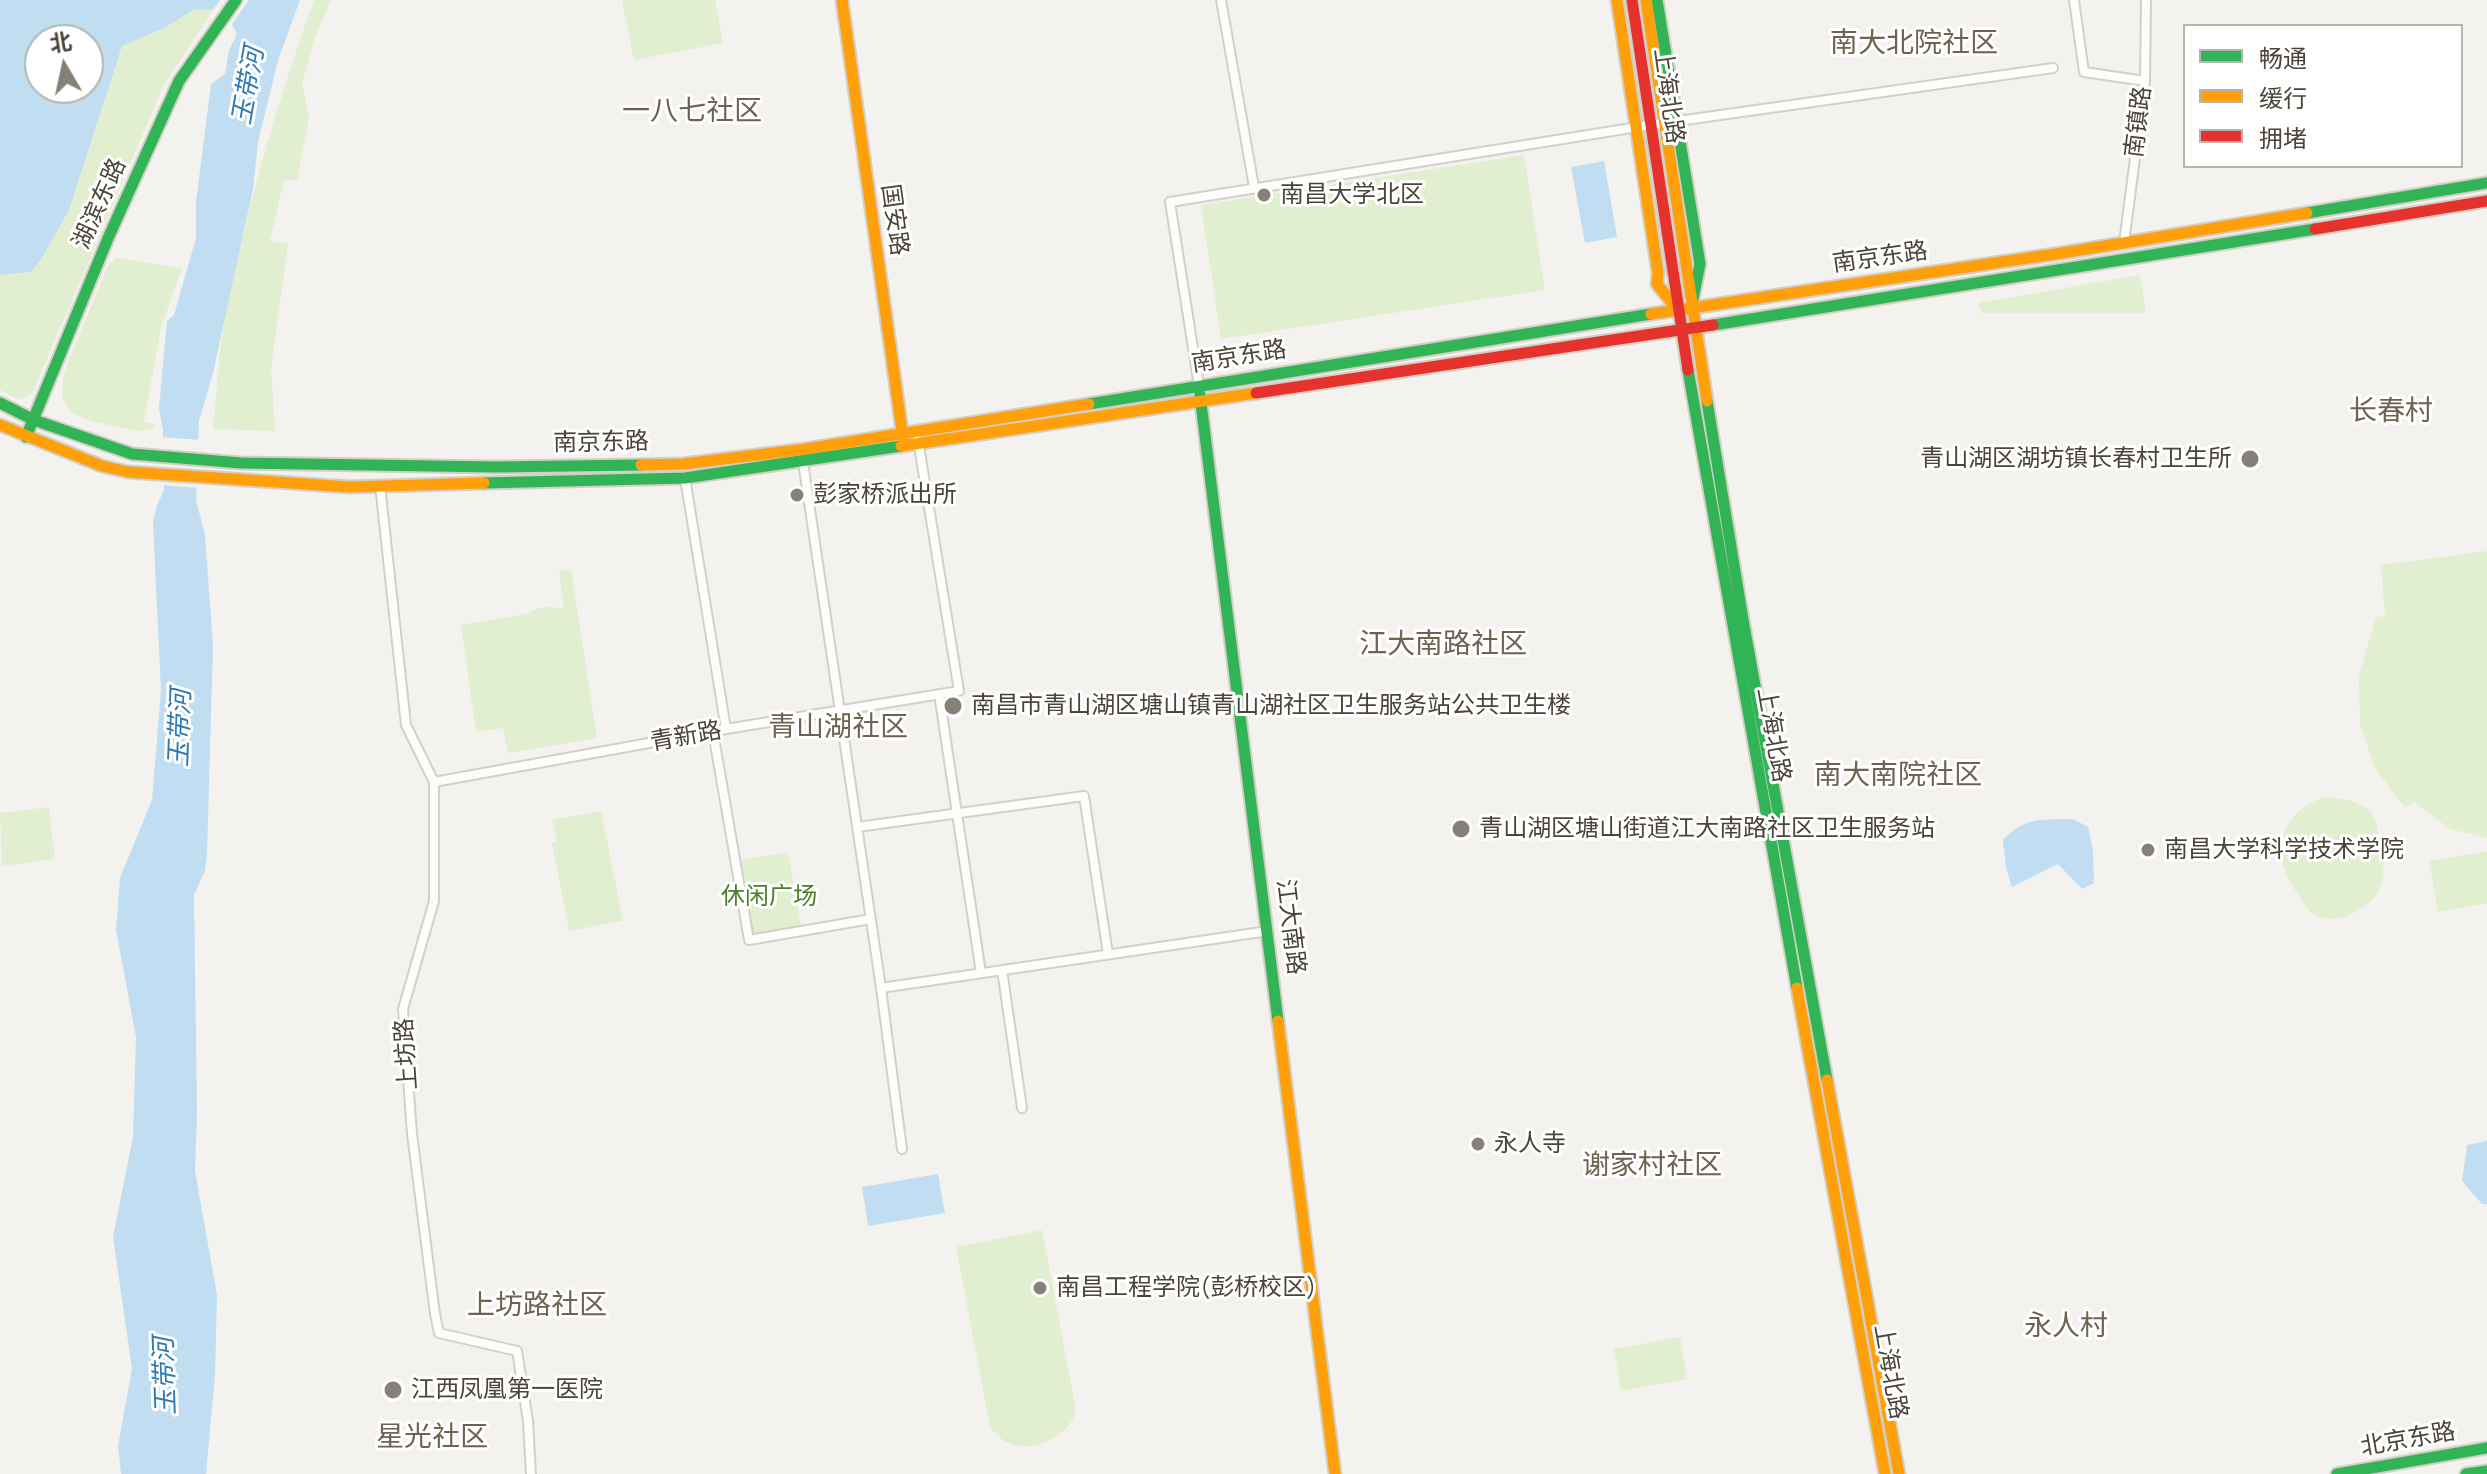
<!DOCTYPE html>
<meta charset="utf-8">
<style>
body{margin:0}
#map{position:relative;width:2487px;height:1474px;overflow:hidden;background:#f4f2ee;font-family:Manrope,"Noto Sans SC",sans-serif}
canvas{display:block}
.legend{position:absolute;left:2183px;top:24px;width:280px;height:144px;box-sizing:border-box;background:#fff;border:2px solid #b7b4b0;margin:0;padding:10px 14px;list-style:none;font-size:24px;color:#4b4439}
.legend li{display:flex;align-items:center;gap:16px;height:40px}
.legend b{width:40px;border:2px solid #b7b4b0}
.north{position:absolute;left:24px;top:24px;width:80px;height:80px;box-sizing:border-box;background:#fff;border:2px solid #b7b4b0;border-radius:50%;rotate:351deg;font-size:22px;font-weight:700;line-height:32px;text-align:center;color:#4b4439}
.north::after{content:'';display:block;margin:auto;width:28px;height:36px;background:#868178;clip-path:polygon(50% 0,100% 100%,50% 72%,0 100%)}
</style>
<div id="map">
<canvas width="2487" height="1474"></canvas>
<ul class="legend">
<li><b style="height:10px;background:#30b455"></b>畅通</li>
<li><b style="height:10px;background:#ff9f0a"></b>缓行</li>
<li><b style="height:10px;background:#e5322d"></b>拥堵</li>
</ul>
<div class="north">北</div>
</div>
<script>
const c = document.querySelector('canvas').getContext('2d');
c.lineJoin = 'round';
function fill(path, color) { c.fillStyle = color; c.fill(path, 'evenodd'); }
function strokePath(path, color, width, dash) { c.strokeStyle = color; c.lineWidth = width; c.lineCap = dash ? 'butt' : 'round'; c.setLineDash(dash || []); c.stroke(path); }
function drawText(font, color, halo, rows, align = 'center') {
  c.font = font + ' Manrope,"Noto Sans SC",sans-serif'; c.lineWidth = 6; c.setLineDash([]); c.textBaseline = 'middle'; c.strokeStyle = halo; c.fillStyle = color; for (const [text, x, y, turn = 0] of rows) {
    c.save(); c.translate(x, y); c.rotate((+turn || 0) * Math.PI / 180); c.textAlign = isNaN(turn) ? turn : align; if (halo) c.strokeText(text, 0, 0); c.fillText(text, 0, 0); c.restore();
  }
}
const green = new Path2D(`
 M314 0H331L316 35 302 83 309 117 297 180H284L270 241 288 244 271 368 275 431 213 429C217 393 218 355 225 319 246 211 276 104 314 0Z
 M622 0H715L723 43 634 60Z
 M195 9 213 10 163 87 32 394 19 400 0 390V275L31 272 40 261 69 210 122 46 166 27Z
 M1524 155 1545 290 1221 339 1201 205Z
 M116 258 182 268 161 327 144 422 154 424 153 429 137 431 91 421 71 413 62 397 63 379 70 357 108 266Z
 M2140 275 2146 313H1982L1978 303Z
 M2487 551V838L2450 829 2414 802 2405 808 2375 768 2360 724 2359 676 2376 617 2385 616 2381 565Z
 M571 569 597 738 508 753 503 728 476 732 461 625 525 614C539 607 549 605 564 609L559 571Z
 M2325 797C2342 798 2364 801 2374 817 2377 823 2378 834 2379 841 2382 852 2385 867 2383 878 2381 891 2374 900 2363 907 2348 918 2330 924 2312 913 2306 909 2302 900 2298 894 2270 856 2277 813 2325 797Z
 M49 807 55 859 2 866 0 813Z
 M601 811 623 921 569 931 552 843 557 842 552 820Z
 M2487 851V903L2438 912 2429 861Z
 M788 852 802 931 749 940 736 861Z
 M1042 1230 1076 1410C1070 1436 1035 1454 1009 1443 1001 1440 996 1434 990 1427L956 1247Z
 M1680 1337 1687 1379 1621 1391 1614 1349Z`);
const water = new Path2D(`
 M0 0H220L213 10 195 9 166 27 122 46 69 210 40 261 31 272 0 275ZM88 40V88H40V40Z
 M249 0H300L278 60 258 142 253 189 213 373 199 421 196 500 205 535 213 646 207 853 205 870 194 895 197 1113 195 1171 217 1295 215 1375 206 1474H121L118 1446 132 1369 113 1237 133 1137 136 1037 116 930 120 878 152 800 161 691 153 523 156 508 164 490 163 430 159 409 167 321 174 315 196 238V202L211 84 225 74 229 50 237 34 232 24Z
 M1604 161 1617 237 1585 243 1571 167Z
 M2073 819 2088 827 2093 851 2094 883 2082 889 2058 864 2012 887 2006 868 2003 840C2025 816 2043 820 2073 819Z
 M2487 1141V1204H2482L2462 1181 2467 1145Z
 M938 1174 945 1213 868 1226 862 1187Z`);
const pier = new Path2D(`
 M159 437 203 440 201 488 160 485Z`);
const street = new Path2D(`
 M1221 0 1254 187
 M2074 0 2084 72 2145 81
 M2124 243 2145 81 2146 0
 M1199 386 1170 202 1650 125 2053 68
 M803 462 881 988 1268 931
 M685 478 726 729
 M380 485 406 725 434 782V901L403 1009 412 1134 435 1314 439 1333 517 1351 528 1421 531 1474
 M939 694 981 973
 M713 732 749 940 871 919
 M434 782 726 729 959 691 918 440
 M857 827 1084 796 1108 954
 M1002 970 1022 1108
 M881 988 902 1149`);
const fast = new Path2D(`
 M1657 0 1700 264 1693 299
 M2307 213 2487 183
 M1713 325 2315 229
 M1688 370 1797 988
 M1200 395 1278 1021
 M1707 401 1743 620 1827 1080
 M0 403 34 420 132 454 241 463 496 467 641 465
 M1089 404 1651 314
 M26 437 109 236 179 81 236 0
 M484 483 685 478 901 446
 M2337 1474 2487 1448
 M2466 1474 2487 1471`);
const slow = new Path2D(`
 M842 0 903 438
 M1617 0 1658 273 1657 284 1677 309
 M1646 0 1707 401
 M1651 314 2062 253 2307 213
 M0 425 102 466 128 472 350 487 484 483
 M901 446 1256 393
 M641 465 683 464 806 449 1089 404
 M1797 988 1885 1474
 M1278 1021 1335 1474
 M1827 1080 1899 1474`);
const jam = new Path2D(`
 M1632 0 1688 370
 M2315 229 2487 201
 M1256 393 1713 325`);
const markers = [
 [1264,195,8,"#868178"],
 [2250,459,10,"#868178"],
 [797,495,8,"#868178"],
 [953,706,10,"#868178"],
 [1461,829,10,"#868178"],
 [2148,850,8,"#868178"],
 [1478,1144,8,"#868178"],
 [1040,1288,8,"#868178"],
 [393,1390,10,"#868178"]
];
const streetNames = [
 ["上海北路",1668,96,82],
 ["南镇路",2139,122,-83],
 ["湖滨东路",100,204,-66],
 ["国安路",894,220,82],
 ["南京东路",1880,258,-8],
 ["南京东路",1239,357,-9],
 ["南京东路",601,443,-1],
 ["上海北路",1773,735,80],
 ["青新路",686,737,-10],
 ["江大南路",1290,927,83],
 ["上坊路",407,1054,-94],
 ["上海北路",1890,1372,80],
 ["北京东路",2408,1440,-10]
];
const poiNames = [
 ["南昌大学北区",1280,195],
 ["青山湖区湖坊镇长春村卫生所",2232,459,"right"],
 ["彭家桥派出所",813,495],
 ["南昌市青山湖区塘山镇青山湖社区卫生服务站公共卫生楼",971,706],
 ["青山湖区塘山街道江大南路社区卫生服务站",1479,829],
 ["南昌大学科学技术学院",2164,850],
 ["永人寺",1494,1144],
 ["南昌工程学院(彭桥校区)",1056,1288],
 ["江西凤凰第一医院",411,1390]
];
const parkNames = [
 ["休闲广场",769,897]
];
const waterNames = [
 ["玉带河",249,86,-80],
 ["玉带河",181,728,-88],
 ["玉带河",166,1376,-92]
];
const quarterNames = [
 ["南大北院社区",1914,44],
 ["一八七社区",692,112],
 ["长春村",2391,412],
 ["江大南路社区",1443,645],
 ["青山湖社区",838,728],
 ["南大南院社区",1898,776],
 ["谢家村社区",1652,1166],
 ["上坊路社区",537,1306],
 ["永人村",2066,1327],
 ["星光社区",432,1438]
];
fill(green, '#e1eecf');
fill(water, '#c0ddf1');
fill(pier, '#f4f2ee');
strokePath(street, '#d2d0cb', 12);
strokePath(fast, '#d3cfc5', 15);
strokePath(slow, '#d3cfc5', 15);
strokePath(jam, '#d3cfc5', 15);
strokePath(street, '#fdfdfc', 8);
strokePath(fast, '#30b455', 11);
strokePath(slow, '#ff9f0a', 11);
strokePath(jam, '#e5322d', 11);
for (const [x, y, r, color] of markers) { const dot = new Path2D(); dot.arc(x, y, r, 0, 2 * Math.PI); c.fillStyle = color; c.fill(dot); strokePath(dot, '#fff', 3); }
drawText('24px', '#4b4439', '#fff', streetNames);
drawText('24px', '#4b4439', '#fff', poiNames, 'left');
drawText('24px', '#4a7f2a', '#fff', parkNames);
drawText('italic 26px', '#2e7ab2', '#fff', waterNames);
drawText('28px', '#6e6250', '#fff', quarterNames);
</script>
